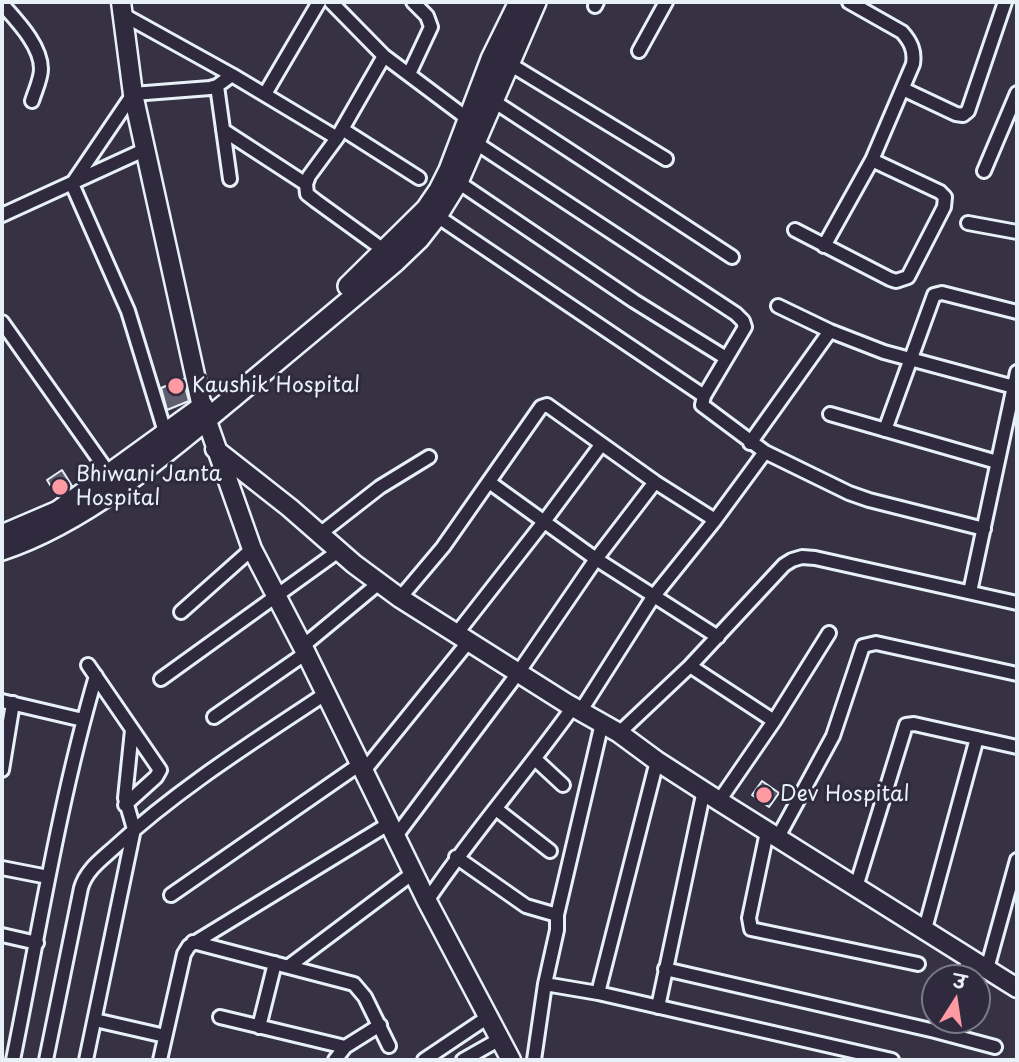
<!DOCTYPE html>
<meta charset="utf-8">
<style>
body{margin:0}
#map{position:relative;width:1019px;height:1062px;overflow:hidden;background:#363244;font-family:"Playpen Sans","Playpen Sans Deva",sans-serif}
canvas{display:block}
.frame{position:absolute;inset:0;border:4px solid #e8f1f8;pointer-events:none}
.north{position:absolute;left:921px;top:964px;width:70px;height:70px;box-sizing:border-box;background:#2f2a3d;border:2px solid #797a88;border-radius:50%;rotate:12deg;font-size:19px;font-weight:700;line-height:28px;text-align:center;color:#e8f1f8}
.north::after{content:'';display:block;margin:auto;width:24px;height:32px;background:#ff9aa2;clip-path:polygon(50% 0,100% 100%,50% 72%,0 100%)}
</style>
<div id="map">
<canvas width="1019" height="1062"></canvas>
<div class="frame"></div>
<div class="north">उ</div>
</div>
<script>
const c = document.querySelector('canvas').getContext('2d');
c.lineJoin = 'round';
function fill(path, color) { c.fillStyle = color; c.fill(path, 'evenodd'); }
function strokePath(path, color, width, dash) { c.strokeStyle = color; c.lineWidth = width; c.lineCap = dash ? 'butt' : 'round'; c.setLineDash(dash || []); c.stroke(path); }
function drawText(font, color, halo, rows, align = 'center') {
  c.font = font + ' "Playpen Sans",sans-serif'; c.lineWidth = 6; c.setLineDash([]); c.textBaseline = 'middle'; c.strokeStyle = halo; c.fillStyle = color; for (const [text, x, y, turn = 0] of rows) {
    c.save(); c.translate(x, y); c.rotate((+turn || 0) * Math.PI / 180); c.textAlign = isNaN(turn) ? turn : align; if (halo) c.strokeText(text, 0, 0); c.fillText(text, 0, 0); c.restore();
  }
}
const building = new Path2D(`
 M183 379 189 401 167 410 161 388Z
 M62 470 72 486 57 496 47 480Z
 M762 781 779 793 769 807 752 795Z`);
const street = new Path2D(`
 M331 2 384 56 472 122
 M2 4C16 20 41 45 41 69 41 79 35 91 32 101
 M595 6 597 2
 M122 14 232 75 337 138
 M639 51 666 2
 M384 56 337 138 309 176 306 184 307 194 316 201 385 251
 M508 63 666 159
 M409 74 431 27 427 16 413 2
 M217 86 230 179
 M903 89 956 114 963 115 968 111 1005 2
 M265 94 319 2
 M492 100 732 257
 M342 129 419 178
 M223 130 306 184
 M476 143 736 314 743 321 745 327 704 396 702 405 765 452 715 520 653 597 580 712
 M984 171 1017 93
 M458 182 634 301 726 358
 M2 215 144 150
 M437 216 704 396
 M968 223 1017 232
 M795 230 890 279 896 281 908 277 944 207 945 197 940 192 872 160
 M824 246 872 160 913 64C915 51 911 42 902 32L849 2
 M778 306 830 331 884 352 1014 387
 M2 322 110 475
 M830 414 997 462
 M885 430 934 295 942 293 1017 312
 M165 432 128 311 72 184 133 94 210 88 217 86 232 75
 M750 443 830 331
 M765 452 849 493 869 500 984 529
 M489 482 596 559 718 637
 M321 533 380 487 429 457
 M970 592 1017 372
 M400 598 443 547 541 407 547 405 655 482 715 520
 M181 612 252 549
 M457 633 543 523 601 445
 M303 646 379 583
 M88 665 160 770 156 777 125 805
 M690 666 774 721
 M161 679 340 550
 M2 701 83 720
 M214 717 306 653
 M619 733 690 666 784 565 792 560 802 557 815 558 1017 603
 M535 759 563 785
 M2 770 13 703
 M363 772 469 641
 M719 801 774 721 829 633
 M496 809 550 851
 M767 832 749 918 751 929 918 964
 M396 836 518 673 596 559 655 482
 M778 837 833 736 863 646 876 643 1017 674
 M456 857 526 906 557 915
 M2 868 48 877
 M856 887 906 725 914 724 1017 747
 M171 895 360 764
 M427 901C472 834 526 773 573 707
 M925 929 977 738
 M2 935 37 943
 M193 942 354 984 365 997 389 1046
 M289 966 413 873
 M665 969 935 1031 995 1047
 M987 969 1017 860
 M961 978 970 959
 M545 984 598 993 892 1060
 M598 993 657 761
 M658 1007 704 790
 M220 1017 345 1047
 M95 1020 165 1036
 M259 1027 275 963
 M13 1060C39 932 59 802 96 676
 M46 1060 81 888C86 870 102 859 115 847 179 788 253 742 325 694
 M86 1060 134 829 125 798 132 730
 M160 1060 184 954 189 946 390 823
 M335 1060 345 1047 380 1025
 M424 1060 488 1017
 M463 1060 500 1039
 M534 1060 545 984 557 930V915L602 723`);
const secondary = new Path2D(`
 M121 2 133 94 202 407 252 549 306 653 427 901 511 1060
 M215 449 290 508 354 564 400 598 566 703 619 733 657 761 719 801 1017 988`);
const primary = new Path2D(`
 M348 286 426 209 439 190 449 170 491 59 519 2
 M2 535 58 511 203 406
 M2 550C87 522 168 452 236 395 289 351 342 307 395 262L419 239 437 216 458 182 536 2`);
const markers = [
 [176,386,9,"#ff9aa2"],
 [60,487,9,"#ff9aa2"],
 [764,795,9,"#ff9aa2"]
];
const poiNames = [
 ["Kaushik Hospital",192,386],
 ["Bhiwani Janta",76,475],
 ["Hospital",76,499],
 ["Dev Hospital",780,795]
];
fill(building, '#605e6e');
strokePath(building, '#e8f1f8', 2);
strokePath(street, '#e8f1f8', 18);
strokePath(secondary, '#e8f1f8', 23);
strokePath(primary, '#e8f1f8', 24);
strokePath(street, '#2f2a3d', 12);
strokePath(secondary, '#2f2a3d', 18);
strokePath(primary, '#2f2a3d', 19);
for (const [x, y, r, color] of markers) { const dot = new Path2D(); dot.arc(x, y, r, 0, 2 * Math.PI); c.fillStyle = color; c.fill(dot); strokePath(dot, '#2f2a3d', 2.5); }
drawText('21px', '#e8f1f8', '#2f2a3d', poiNames, 'left');
</script>
